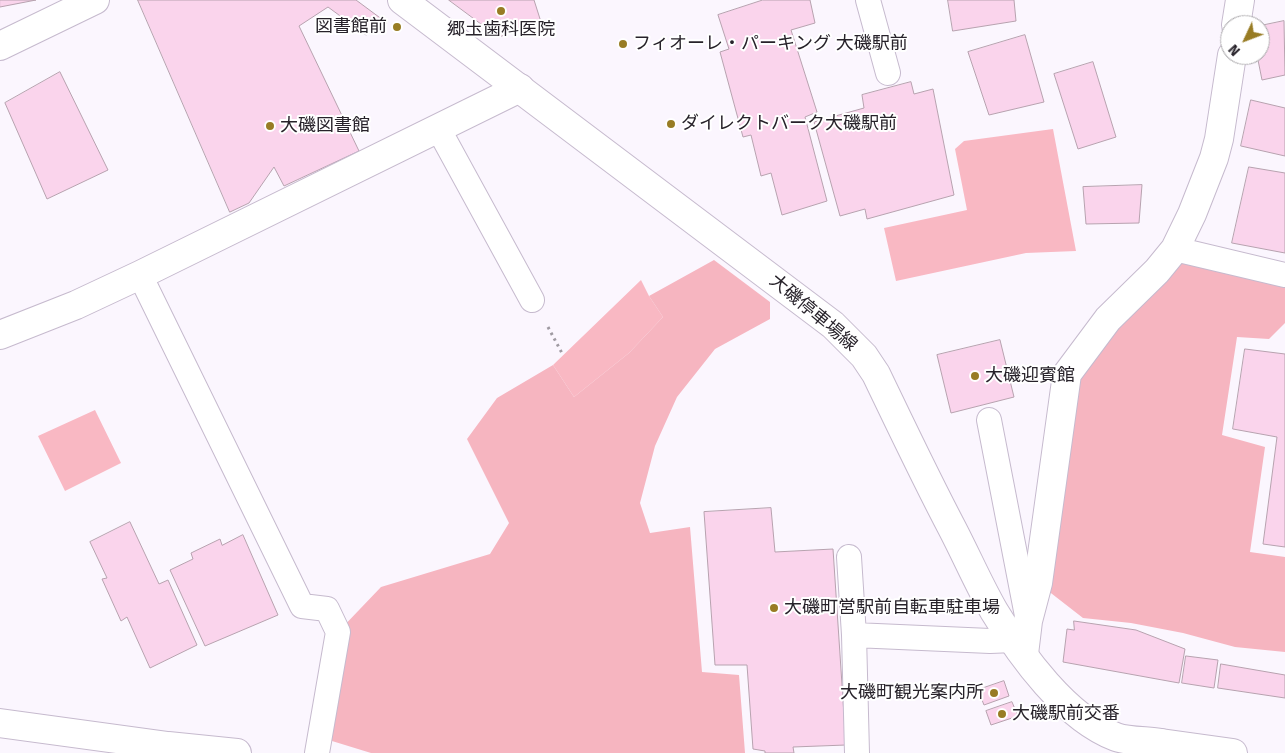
<!DOCTYPE html>
<meta charset="utf-8">
<style>
body{margin:0}
#map{position:relative;width:1285px;height:753px;overflow:hidden;background:#fbf6fe;font-family:"Fira Sans",sans-serif}
canvas{display:block}
.north{position:absolute;left:1220px;top:15px;width:50px;height:50px;box-sizing:border-box;background:#fff;border:1px solid #a9a7aa;border-radius:50%;rotate:227deg;font-size:14px;font-weight:700;line-height:20px;text-align:center;color:#27222a}
.north::after{content:'';display:block;margin:auto;width:18px;height:22px;background:#987c24;clip-path:polygon(50% 0,100% 100%,50% 72%,0 100%)}
</style>
<div id="map">
<canvas width="1285" height="753"></canvas>
<div class="north">N</div>
</div>
<script>
const c = document.querySelector('canvas').getContext('2d');
c.lineJoin = 'round';
function fill(path, color) { c.fillStyle = color; c.fill(path, 'evenodd'); }
function strokePath(path, color, width, dash) { c.strokeStyle = color; c.lineWidth = width; c.lineCap = dash ? 'butt' : 'round'; c.setLineDash(dash || []); c.stroke(path); }
function drawText(font, color, halo, rows, align = 'center') {
  c.font = font + ' "Fira Sans","Noto Sans JP",sans-serif'; c.lineWidth = 4; c.setLineDash([]); c.textBaseline = 'middle'; c.strokeStyle = halo; c.fillStyle = color; for (const [text, x, y, turn = 0] of rows) {
    c.save(); c.translate(x, y); c.rotate((+turn || 0) * Math.PI / 180); c.textAlign = isNaN(turn) ? turn : align; if (halo) c.strokeText(text, 0, 0); c.fillText(text, 0, 0); c.restore();
  }
}
const green = new Path2D(`
 M1053 129 1076 251 1026 253 896 281 884 228 967 210 955 149 964 141Z
 M641 280 649 296 663 317 629 353 574 397 553 365Z
 M95 410 121 463 65 491 38 436Z`);
const forest = new Path2D(`
 M1175 249 1285 275V323L1269 339 1237 337 1222 435 1265 447 1250 552 1285 557V652L1235 647 1183 633 1131 623 1083 618 1038 583 1067 374Z
 M714 260 770 302V319L715 349 677 397 655 446 640 503 650 533 690 527 702 672 739 675 745 753H371L319 737 338 632 381 587 490 554 509 523 467 439 497 398 553 365 574 397 629 353 663 317 649 296Z`);
const building = new Path2D(`
 M0 0H36L0 7Z
 M138 0H356L387 23 366 35 328 7 299 26 359 151 284 186 274 167 249 203 230 212Z
 M449 0H534L541 22 499 37Z
 M763 0H810L815 23 791 30 817 112 805 117 827 201 782 215 771 173 761 176 751 135 743 137 720 52 729 49 718 15Z
 M948 0H1014L1016 21 953 31Z
 M1284 21 1285 75 1262 80 1257 55H1260V26Z
 M1025 35 1044 102 989 115 968 52Z
 M1093 62 1116 137 1078 149 1054 74Z
 M60 72 108 170 47 199 5 103Z
 M911 82 914 94 933 89 954 195 867 219 865 209 840 216 814 122 864 108 862 95Z
 M1251 100 1285 108V156L1241 146Z
 M1249 167 1285 173V253L1232 243Z
 M1142 185 1139 223 1086 224 1083 187Z
 M1000 340 1014 397 951 413 937 355Z
 M1245 349 1285 354V547L1263 544 1277 437 1233 429Z
 M771 508 775 552 833 549 846 745 793 747 794 753H765V751L753 749 747 665H715L704 512Z
 M130 522 159 584 168 580 197 645 150 668 127 617 121 621 102 579 107 578 90 542Z
 M243 535 278 615 205 646 170 570 193 559 191 553 220 539 222 545Z
 M1074 621 1136 630 1185 649 1179 683 1063 662 1067 629 1074 630Z
 M1186 656 1218 660 1214 688 1182 683Z
 M1221 664 1285 675V698L1218 688Z
 M1004 681 1009 696 984 705 978 690Z
 M1012 702 1018 716 991 725 986 711Z`);
const path = new Path2D(`
 M548 327 563 355`);
const service = new Path2D(`
 M868 0 888 73
 M438 128 532 300
 M1175 249 1285 275
 M140 275 302 606 327 609 338 632 317 753
 M989 420 1028 621
 M849 557 854 635 857 753
 M854 635 990 641 1014 640`);
const minor = new Path2D(`
 M1236 25 1240 0
 M0 46 95 0
 M0 335 76 305 140 275 520 88
 M1024 654 1028 621 1038 583 1067 374 1108 319 1157 271 1175 249 1192 214 1214 158 1219 139 1232 55
 M0 723 168 746 237 753`);
const tertiary = new Path2D(`
 M1161 743 1233 753`);
const secondary = new Path2D(`
 M402 0 833 325 864 356 876 374C901 426 926 479 953 530 967 557 979 585 994 611 1021 656 1066 718 1116 737 1126 741 1149 741 1161 743`);
const markers = [
 [501,11,5,"#987c24"],
 [397,27,5,"#987c24"],
 [623,44,5,"#987c24"],
 [671,124,5,"#987c24"],
 [270,126,5,"#987c24"],
 [975,376,5,"#987c24"],
 [774,608,5,"#987c24"],
 [994,693,5,"#987c24"],
 [1002,714,5,"#987c24"]
];
const poiNames = [
 ["図書館前",387,27,"right"],
 ["郷圡歯科医院",501,30,"center"],
 ["フィオーレ・パーキング 大磯駅前",633,44],
 ["ダイレクトバーク大磯駅前",681,124],
 ["大磯図書館",280,126],
 ["大磯迎賓館",985,376],
 ["大磯町営駅前自転車駐車場",784,608],
 ["大磯町観光案内所",984,693,"right"],
 ["大磯駅前交番",1012,714]
];
const streetNames = [
 ["大磯停車場線",813,313,40]
];
fill(green, '#f9b8c3');
fill(forest, '#f6b5c0');
fill(building, '#fad4ec');
strokePath(building, '#b7a2af', 1);
strokePath(service, '#c6bace', 26);
strokePath(minor, '#c6bace', 30);
strokePath(tertiary, '#c6bace', 30);
strokePath(secondary, '#c6bace', 30);
strokePath(path, '#9f9aa2', 3, [2.5, 4]);
strokePath(service, '#fff', 24);
strokePath(minor, '#fff', 28);
strokePath(tertiary, '#fff', 28);
strokePath(secondary, '#fff', 28);
for (const [x, y, r, color] of markers) { const dot = new Path2D(); dot.arc(x, y, r, 0, 2 * Math.PI); c.fillStyle = color; c.fill(dot); strokePath(dot, '#fff', 2); }
drawText('18px', '#27222a', '#fff', poiNames, 'left');
drawText('18px', '#27222a', '#fff', streetNames);
</script>
